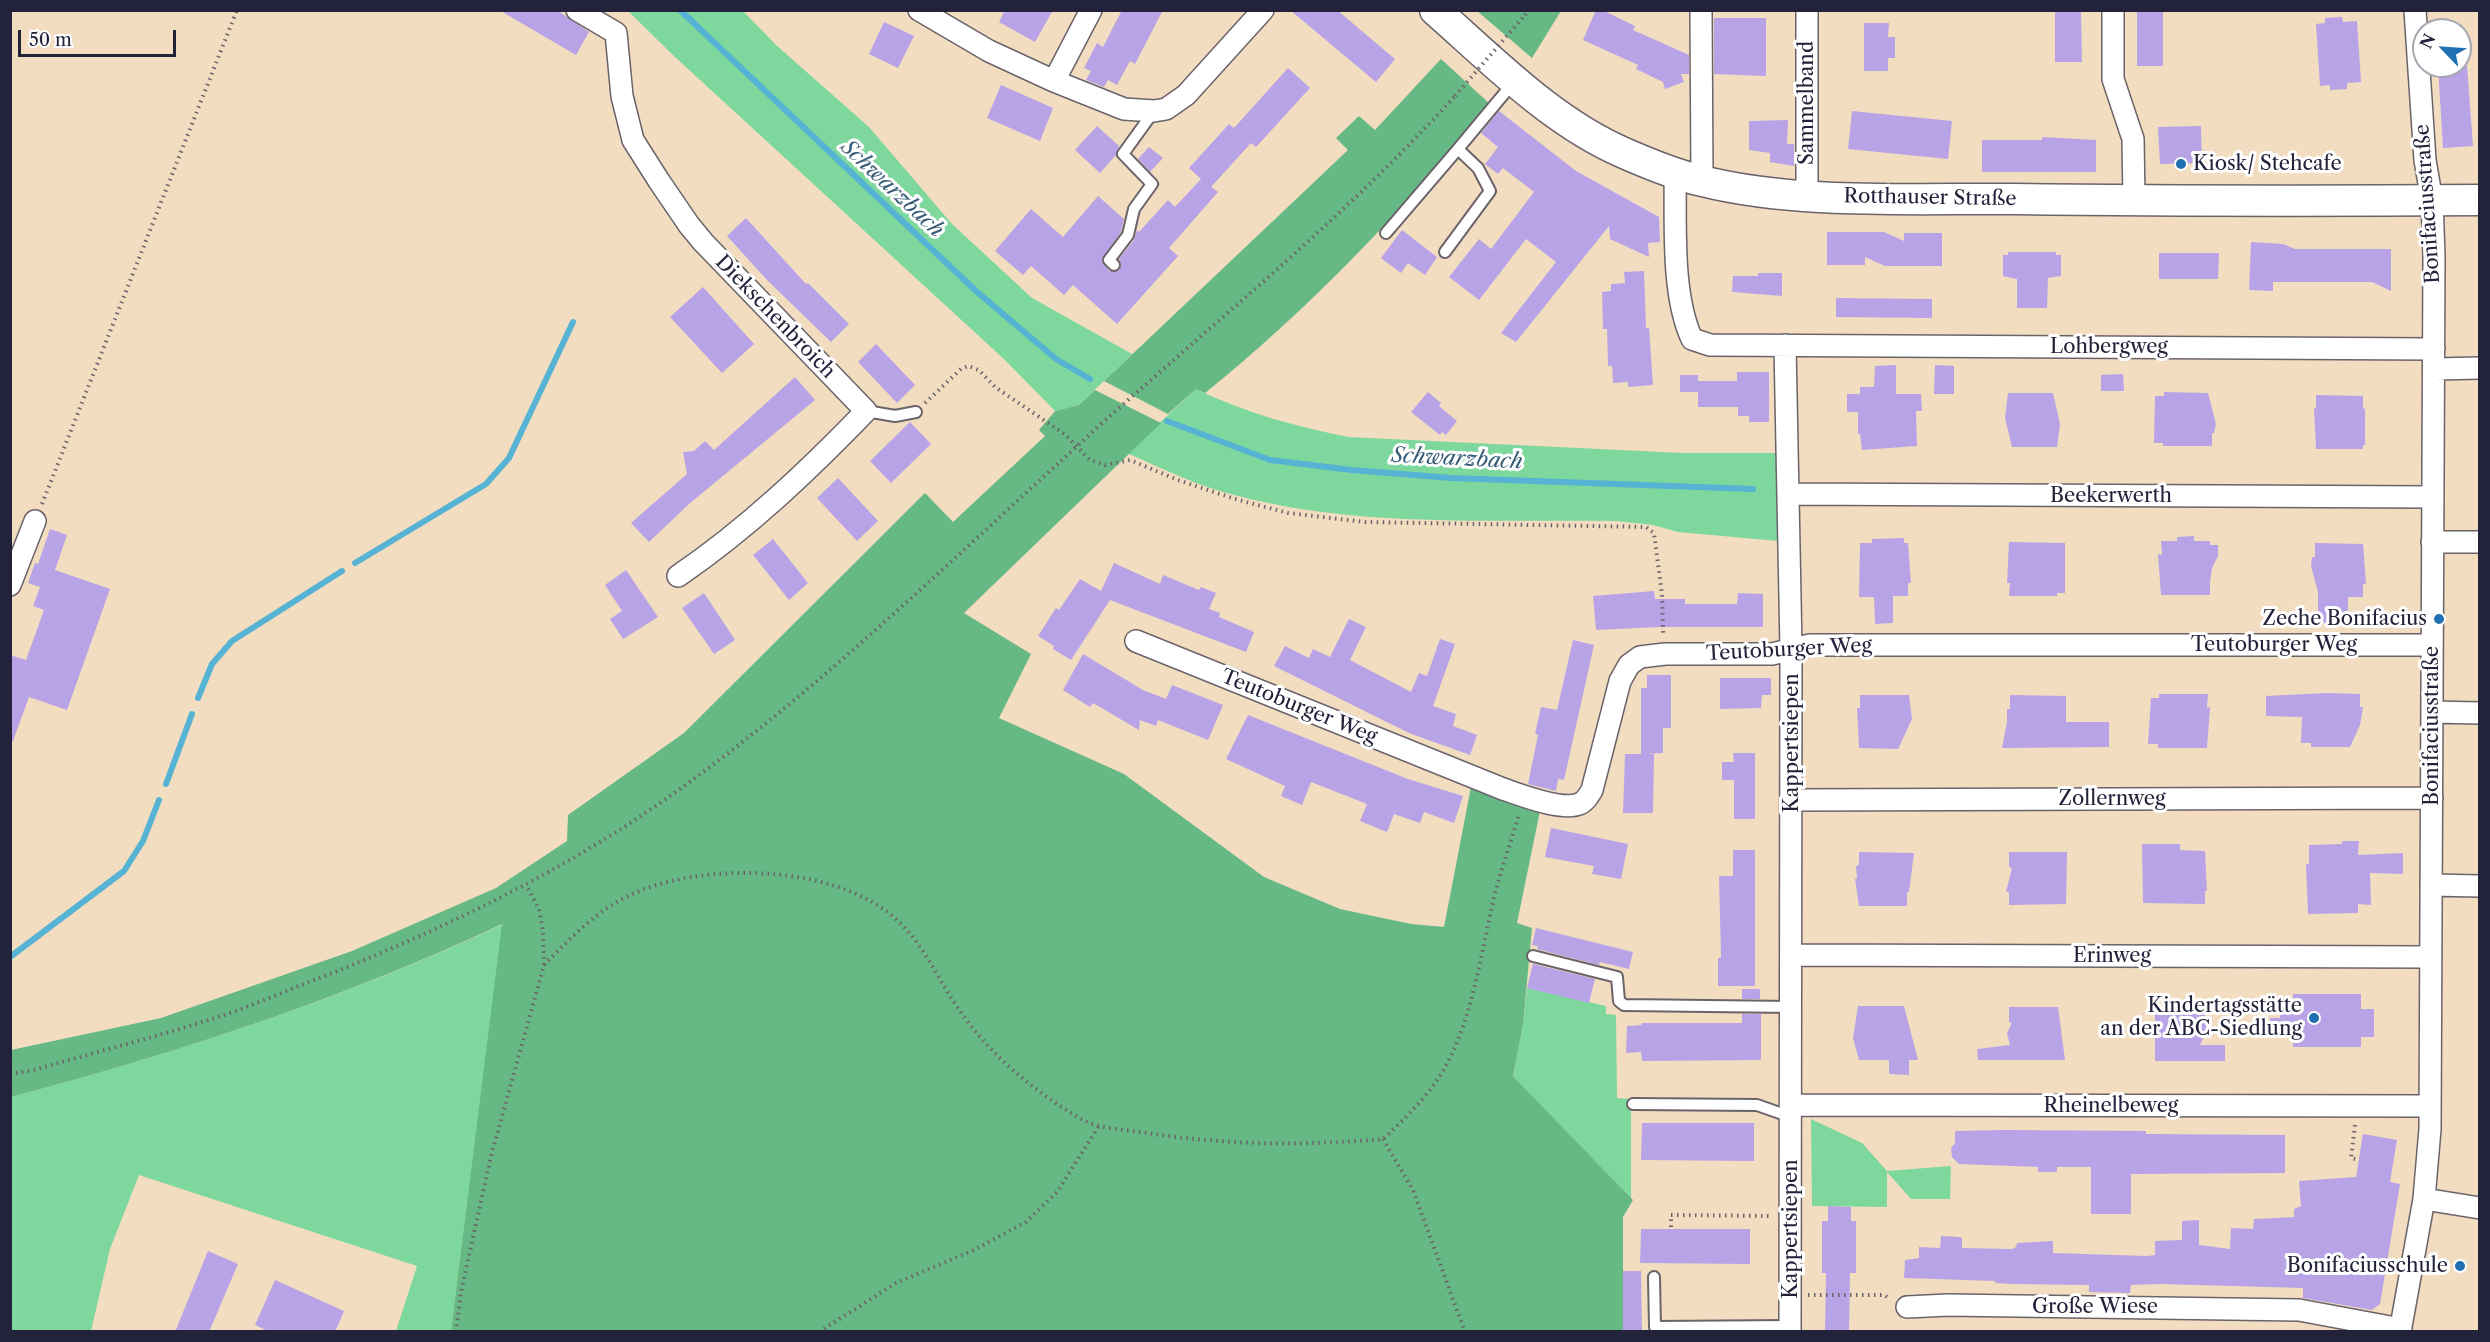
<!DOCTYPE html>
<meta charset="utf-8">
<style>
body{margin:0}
#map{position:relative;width:2490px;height:1342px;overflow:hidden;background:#f2ddc0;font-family:"Libre Caslon Text",serif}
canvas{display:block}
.frame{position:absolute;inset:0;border:12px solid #22223b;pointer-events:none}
.north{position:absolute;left:2412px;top:18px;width:60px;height:60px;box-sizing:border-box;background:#fff;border:2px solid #a7a7b1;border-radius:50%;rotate:295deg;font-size:16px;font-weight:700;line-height:24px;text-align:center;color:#22223b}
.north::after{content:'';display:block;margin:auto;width:21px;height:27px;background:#1f6fb2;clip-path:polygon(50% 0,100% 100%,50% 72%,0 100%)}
.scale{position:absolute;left:18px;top:30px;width:158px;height:27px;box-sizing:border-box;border:3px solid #22223b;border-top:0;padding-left:8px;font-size:18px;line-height:21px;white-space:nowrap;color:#22223b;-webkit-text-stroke:4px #fff;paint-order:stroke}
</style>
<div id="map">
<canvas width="2490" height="1342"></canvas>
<div class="frame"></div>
<div class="north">N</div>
<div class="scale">50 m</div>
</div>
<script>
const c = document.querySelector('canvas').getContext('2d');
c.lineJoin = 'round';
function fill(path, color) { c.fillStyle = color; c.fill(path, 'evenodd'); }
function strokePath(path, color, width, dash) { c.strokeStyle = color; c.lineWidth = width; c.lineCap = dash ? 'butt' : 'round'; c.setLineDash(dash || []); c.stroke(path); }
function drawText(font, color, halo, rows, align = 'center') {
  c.font = font + ' "Libre Caslon Text",serif'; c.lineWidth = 6; c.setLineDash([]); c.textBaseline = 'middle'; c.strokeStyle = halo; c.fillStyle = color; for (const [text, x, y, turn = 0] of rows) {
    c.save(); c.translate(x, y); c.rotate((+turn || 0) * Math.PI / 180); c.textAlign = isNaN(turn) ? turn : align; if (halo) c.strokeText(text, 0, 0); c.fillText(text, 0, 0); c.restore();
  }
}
const green = new Path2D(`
 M628 11H743L776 45 869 127 952 224 1032 298 1132 354 1079 405 1055 411 1005 360 675 57Z
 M1196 389C1245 413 1295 426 1348 437L1683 453H1778V541L1678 532 1653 525 1616 521C1490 519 1361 528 1238 496 1200 487 1163 469 1127 453Z
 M503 924 451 1331H396L417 1266 139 1175 110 1249 91 1331 11 1332V1097C178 1053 346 998 503 924Z
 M1527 988 1606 1006V1014L1616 1015 1617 1098 1631 1099V1198L1513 1076 1523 1025Z
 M1811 1119 1862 1143 1887 1171 1951 1166 1950 1199H1911L1887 1172V1207L1812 1206Z`);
const forest = new Path2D(`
 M1477 11H1561L1532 58Z
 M1441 59 1491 105C1403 209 1311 308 1205 393L1196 389 1168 414 1104 381 1348 150 1336 138 1359 116 1375 130Z
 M1095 390 1161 423 964 613 1031 654 999 718 1124 774 1264 877 1340 909 1411 924 1444 927 1471 787 1508 802 1540 811 1517 923 1532 928 1523 1025 1513 1076 1633 1200 1623 1217V1331H451L502 924C345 998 178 1053 11 1097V1050L161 1018 352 951 496 888 567 841 568 815 684 733 925 493 953 522 1045 436 1039 430 1055 411 1079 405Z`);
const stream = new Path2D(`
 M680 10 976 291 1056 359 1090 379
 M1167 421 1270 460 1352 470 1451 478 1753 489
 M355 563 486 484 509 458 573 322
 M198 698 212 664 232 641 342 571
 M166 784 192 714
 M10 957 124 871 143 841 159 800`);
const building = new Path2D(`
 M499 10H557L589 32 576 55Z
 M1005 10H1053L1035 42 999 22Z
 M1122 10H1163L1135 64 1130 61 1117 85 1108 80 1104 87 1086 80 1091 71 1084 68 1097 43 1103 47Z
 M1290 10H1337L1395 59 1376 82Z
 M1596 10H1602L1635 26 1633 30 1689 55V74H1681L1684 82 1665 89 1663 82 1636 69 1638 65 1583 40Z
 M2055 10H2081L2082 62H2055Z
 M2137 10H2163V66H2137Z
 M2342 17 2343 22 2357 21 2361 82 2347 83V89L2330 90V85L2320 86 2316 24 2325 23V18Z
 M1714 18H1766V76L1714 74Z
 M884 22 914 36 898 68 869 54Z
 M1864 23H1889L1888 37H1895V58H1888V71H1864Z
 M2438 66H2467L2473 146 2443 148Z
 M1288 68 1310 88 1256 147 1251 143 1211 187 1218 192 1169 248 1178 256 1117 324 1073 285 1064 295 1031 266 1023 275 995 251 1031 209 1063 237 1098 196 1124 219 1121 232 1102 259 1109 271H1119L1121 266 1119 259 1134 240 1137 230 1139 232 1168 200 1175 207 1201 179 1189 168 1229 124 1234 128Z
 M1001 85 1053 108 1040 141 987 118Z
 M1499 111 1576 171 1659 217 1660 242 1648 243 1649 257 1610 239 1609 226 1516 342 1501 333 1556 262 1526 239 1479 300 1449 277 1479 239 1491 249 1534 192 1503 168 1498 174 1485 164 1498 147 1481 133Z
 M1852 111 1952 121 1948 159 1848 149Z
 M1788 120 1787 144H1794V166L1770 162V153L1749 150V121Z
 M1097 126 1119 146 1116 155 1100 173 1075 150Z
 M2201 126 2202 163 2160 164 2158 127Z
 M2042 137 2096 140V172H1982V140H2042Z
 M1149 147 1163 158 1150 172 1138 159Z
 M746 218 806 284 808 283 849 324 831 342 768 281 727 236Z
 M1402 230 1437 257 1425 275 1408 263 1401 273 1381 258Z
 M1827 232H1884L1904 241V233H1942V266H1885L1865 257V265H1827Z
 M2251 242 2283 244 2295 249H2391V291L2372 282H2273V291L2249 290Z
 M2008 252H2056V255H2061V276L2048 278 2047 308H2017V279L2003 276V255H2008Z
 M2159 253H2219L2218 279H2159Z
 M1644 271 1646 328H1649L1653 385 1628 387V382L1613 383 1612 366H1608L1607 329H1603L1602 292 1611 291V284L1625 283 1624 272Z
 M1758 273H1782V296L1732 292 1733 276H1758Z
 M703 287 754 344 722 373 670 317Z
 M1836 298 1932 299V318L1836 317Z
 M876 344 915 385 897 403 858 362Z
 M1896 365V394H1921L1922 411H1916L1917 446 1862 450 1860 434H1858V412H1847V394H1860V387H1874L1875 366Z
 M1935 365 1954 366V394H1934Z
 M1737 372H1769V422H1749V416H1738V407H1698V381H1737Z
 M2123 374 2124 391H2101V375Z
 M1680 375H1698V392H1680Z
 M795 377 815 400 689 504 649 542 631 523 687 474 683 452 694 451 705 441 714 450Z
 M1428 392 1441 403 1439 406 1457 421 1446 435 1442 432 1440 435 1411 412Z
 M2164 392 2208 393 2216 424 2214 433H2212V446H2163V443H2154L2155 396H2164Z
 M2008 393H2053L2060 424 2057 447H2012L2005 418Z
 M2316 395 2363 396V408L2365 409V445H2363V449H2316L2314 408H2316Z
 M910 422 931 444 891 483 870 461Z
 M838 478 878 521 857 541 817 498Z
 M50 529 67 535 55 570 110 589 67 710 29 697 13 741H10V655L26 660 44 610 33 606 40 587 28 583 35 563 38 564Z
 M2194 536V541H2210V545H2218V556L2212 568 2210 582V595H2161L2158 554 2162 555 2161 541H2177V537Z
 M1904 538V543H1908L1911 583H1908V596H1893V623L1875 624 1874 597H1859L1860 543H1872V539Z
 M773 539 808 583 789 600 753 555Z
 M2009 542 2065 543V593H2057V596H2009L2010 583H2007Z
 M2315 543 2363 544 2366 584H2363V597H2348V624L2318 623V592L2311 566 2312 557H2315Z
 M1114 563 1160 584 1163 575 1199 590 1201 587 1216 593 1209 609 1220 613 1219 617 1254 632 1246 652 1110 600 1071 660 1053 649 1054 646 1038 636 1056 608 1059 610 1080 579 1101 591Z
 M626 570 658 617 623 639 610 619 622 611 605 585Z
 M1654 591 1655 599H1685V604H1737L1738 593 1763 594V627H1658L1596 630 1593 596Z
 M704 593 735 640 714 654 682 608Z
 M1349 619 1366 627 1350 660 1411 692 1419 673 1427 676 1440 639 1455 644 1433 706 1456 714 1453 726 1477 735 1470 755 1409 733 1274 666 1285 646 1309 658 1313 649 1330 657Z
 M1573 640 1594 645 1564 780 1558 779 1556 791 1528 784 1538 735 1535 734 1541 707 1557 710Z
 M1083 654 1143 690 1166 699 1172 685 1223 705 1208 740 1158 720 1156 726 1140 720 1139 730 1093 703 1090 707 1063 690Z
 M1647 675H1671V728H1663V753L1645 754H1654L1653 813H1623L1625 754H1641V688H1647Z
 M1720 678H1771V695H1762L1761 708 1720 709Z
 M2326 693 2360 694V707H2363L2360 725 2350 747H2311V743H2301L2302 717 2266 716V696Z
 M2159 694H2208L2207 708 2210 707 2207 748H2158V744H2148L2151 698H2159Z
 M1860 695H1909L1912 719 1898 749 1859 748 1857 708H1860Z
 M2010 695 2066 696V722H2109V747L2002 748 2007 722V709H2010Z
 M1248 715 1408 779 1463 796 1454 823 1424 812 1420 823 1394 814 1387 832 1360 821 1367 804 1311 782 1302 805 1281 796 1285 786 1226 759Z
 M1733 753H1755V819H1734V780H1722V762H1734Z
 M1551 828 1628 844 1621 879 1592 874 1594 866 1545 857Z
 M2342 841H2359L2358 855 2403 853V874L2370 873 2371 905 2358 904V913L2308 914 2306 864H2309V845L2342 844Z
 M2142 844H2180V850L2205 851 2207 891H2205V904L2143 903Z
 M1733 850H1755V986H1718V958H1721L1719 876H1733Z
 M1859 852 1914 853 1909 892H1907V906H1859L1855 879 1857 878 1856 866 1859 865Z
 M2009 852H2067L2066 904 2009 905V892H2006L2012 868 2009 867Z
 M1536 928 1633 952 1629 969 1600 962 1599 965 1537 949 1538 946 1532 945Z
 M1533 964 1595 979 1589 1003 1527 988Z
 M1742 989H1760V999H1742Z
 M2293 994H2361V1009H2374V1037H2361V1047H2293V1037H2270V1018H2280V1004H2293Z
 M1858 1006H1904L1918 1060H1909V1075L1889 1074V1060H1859L1853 1038Z
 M2009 1007H2058L2065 1060H1978L1977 1049 2010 1045 2007 1033 2012 1023 2009 1022Z
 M2155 1007H2204L2207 1030 2200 1045H2225V1061H2155Z
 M1742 1014H1761V1060L1642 1061 1641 1052 1626 1053 1627 1026 1641 1025 1642 1023H1742Z
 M1642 1123H1754V1161L1641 1160Z
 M2003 1130 2146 1131V1134L2285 1135V1173L2131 1174V1214H2091V1167H2057V1172H2038V1167L1959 1164 1952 1157 1951 1148 1955 1143V1131Z
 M2363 1134 2397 1140 2390 1182 2400 1184 2380 1304 2372 1310 2303 1298V1288L2161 1284 2131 1285 2130 1293 2089 1292V1285L2011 1284 1995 1283V1281L1904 1278 1905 1260 1919 1258V1247L1940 1248 1941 1236 1959 1237 1962 1238V1248L2012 1249 2016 1247 2017 1243 2053 1241V1253L2147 1256 2155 1255V1241L2182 1240V1221L2199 1220V1245L2230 1249 2231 1228 2253 1229 2254 1219 2294 1217V1209L2301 1206 2299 1181 2356 1177Z
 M1828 1206 1851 1207V1221H1856V1273H1850L1849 1332H1825L1826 1273H1822V1221H1828Z
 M1641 1229H1750V1264L1640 1263Z
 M208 1251 238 1264 209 1332H175Z
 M1623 1271H1641L1642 1332H1623Z
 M275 1280 344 1311 335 1332H270L255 1325Z`);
const path = new Path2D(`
 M1525 15 1529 10
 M925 403 961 369 968 366 979 370 995 387 1066 435 1090 460 1105 465 1130 460 1178 480 1235 499 1288 513 1365 522 1646 527 1654 533 1662 594 1663 633
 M1101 424C1220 318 1348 214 1455 96
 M42 504 237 10
 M544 965C569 940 594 913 626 897 698 861 834 863 896 919 924 944 938 980 960 1011 991 1056 1036 1093 1083 1120 1100 1129 1122 1129 1140 1132 1221 1145 1302 1146 1383 1139 1408 1116 1432 1092 1448 1062 1474 1011 1481 952 1494 898 1501 869 1511 842 1519 814
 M10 1074 34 1070C96 1052 160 1036 221 1016 252 1006 282 992 312 981 435 933 555 876 663 801 806 701 932 578 1061 461
 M2355 1125 2351 1158 2359 1160
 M1383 1139 1413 1190 1465 1332
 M1671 1227V1215L1770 1216
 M1808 1295H1884L1890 1299
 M456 1332 461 1292 491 1156 544 965 543 930 539 909 526 885
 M819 1332 896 1283 974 1250 1026 1222 1057 1192 1099 1126`);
const service = new Path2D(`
 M1386 233 1458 149
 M1445 252 1490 191 1478 168 1458 149 1513 83
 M1114 265 1109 260 1128 235 1134 209 1152 184 1123 154 1154 111
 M866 411 895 416 916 412
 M1533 956 1617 977 1619 1001 1624 1005 1791 1007
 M1633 1104 1757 1105 1791 1117
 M1654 1277 1655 1327 1790 1326`);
const minor = new Path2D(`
 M577 10 616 33 622 96 633 140 659 181 689 225 703 242 866 411C808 471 747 529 678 576
 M919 10 989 51 1054 81 1124 109 1154 111 1166 109 1186 95 1263 10
 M1701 10 1702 181
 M1807 10V196
 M2113 10V79L2133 139 2134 200
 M1054 81 1091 10
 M1675 173C1676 223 1671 294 1692 339L1710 345 2434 349
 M1785 345 1791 649 1790 1332
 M2434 369 2480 368
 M1789 494 2432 497
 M2432 542H2480
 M10 585 35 521
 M1136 641 1503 789C1521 795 1561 811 1579 804 1585 802 1589 795 1592 790L1620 681 1629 665 1640 657 1665 654H1772L1810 645H2432
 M2432 712 2480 713
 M1792 800 2432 798
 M2431 885 2480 886
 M1793 955 2430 957
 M1791 1105 2430 1106
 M2424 1199 2480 1208
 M1907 1307 1948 1305 2299 1310 2401 1329
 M2400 1332 2424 1199 2430 1129 2434 256 2432 201 2425 160 2415 10`);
const secondary = new Path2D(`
 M1435 10C1493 61 1552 122 1624 153 1649 164 1676 175 1702 181 1798 205 1916 198 2016 199 2170 201 2325 201 2480 200`);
const pathBridge = new Path2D(`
 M1455 96 1525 15
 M1061 461 1101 424`);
const markers = [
 [2181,164,6,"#1f6fb2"],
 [2439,619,6,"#1f6fb2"],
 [2314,1018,6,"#1f6fb2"],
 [2460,1266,6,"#1f6fb2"]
];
const streetNames = [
 ["Sammelband",1807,103,-90],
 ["Rotthauser Straße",1930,198,1],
 ["Bonifaciusstraße",2428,204,-94],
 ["Diekschenbroich",775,317,46],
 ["Lohbergweg",2109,347],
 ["Beekerwerth",2111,496],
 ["Teutoburger Weg",2274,645],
 ["Teutoburger Weg",1789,650,-3],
 ["Teutoburger Weg",1299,707,22],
 ["Bonifaciusstraße",2432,726,-90],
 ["Kappertsiepen",1792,743,-90],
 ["Zollernweg",2112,799],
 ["Erinweg",2112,956],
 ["Rheinelbeweg",2111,1106],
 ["Kappertsiepen",1791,1229,-90],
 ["Große Wiese",2095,1307]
];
const poiNames = [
 ["Kiosk/ Stehcafe",2193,164,"left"],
 ["Zeche Bonifacius",2427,619],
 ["Kindertagsstätte",2302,1006],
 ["an der ABC-Siedlung",2302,1029],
 ["Bonifaciusschule",2448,1266]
];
const waterNames = [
 ["Schwarzbach",892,189,43],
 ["Schwarzbach",1457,459,3]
];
fill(green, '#7ed79d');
fill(forest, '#66b884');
strokePath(stream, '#56b3d4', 6);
fill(building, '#b8a3e7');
strokePath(service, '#6b636a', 14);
strokePath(minor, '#6b636a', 24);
strokePath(secondary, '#6b636a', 33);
strokePath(path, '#6b636a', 4, [1.5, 4.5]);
strokePath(service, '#fff', 10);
strokePath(minor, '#fff', 21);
strokePath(secondary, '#fff', 30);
strokePath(pathBridge, '#6b636a', 4, [1.5, 4.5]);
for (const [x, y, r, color] of markers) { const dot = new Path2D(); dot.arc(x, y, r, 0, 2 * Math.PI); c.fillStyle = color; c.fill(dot); strokePath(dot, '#fff', 2); }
drawText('20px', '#22223b', '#fff', streetNames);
drawText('20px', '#22223b', '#fff', poiNames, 'right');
drawText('italic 21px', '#375c78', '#fff', waterNames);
</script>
